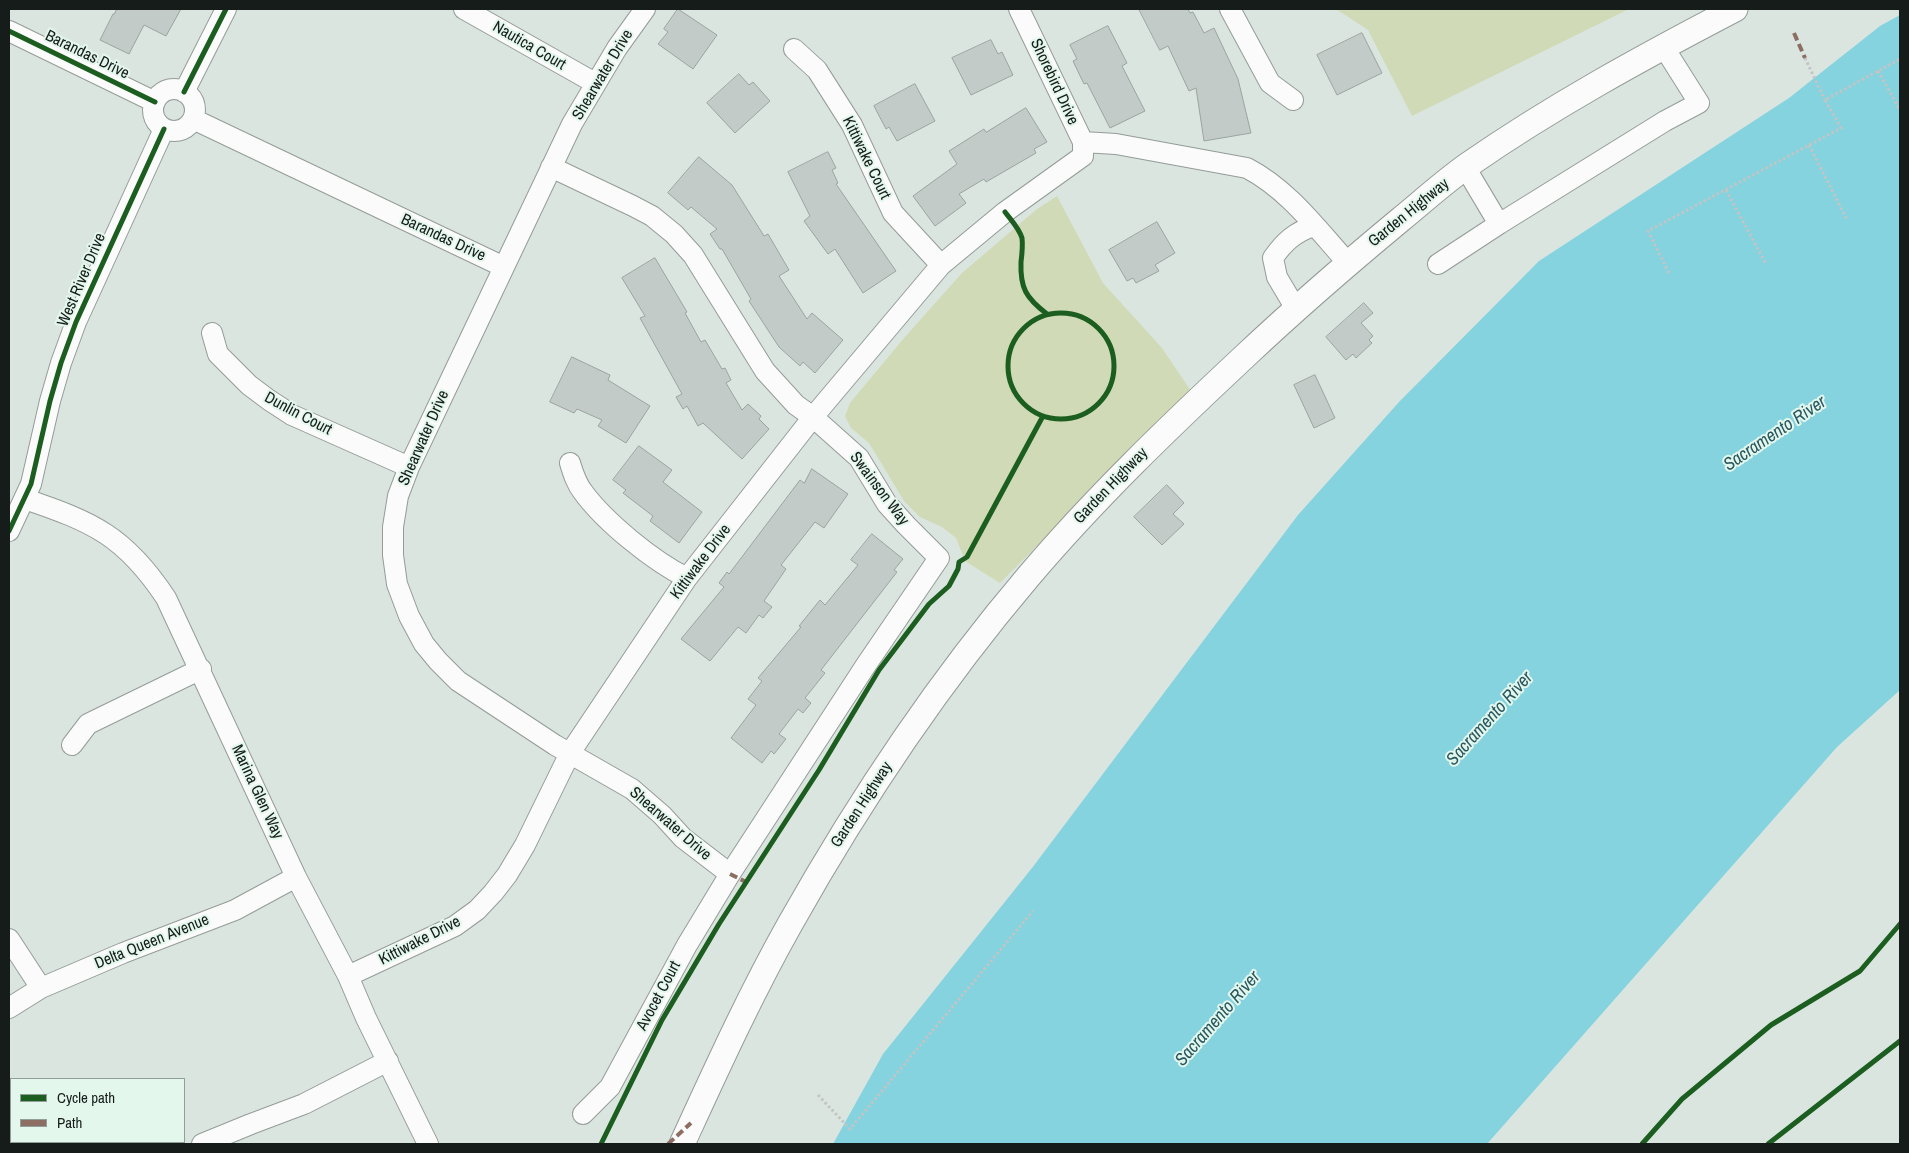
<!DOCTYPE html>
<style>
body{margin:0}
#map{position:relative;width:1909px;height:1153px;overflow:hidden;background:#dbe5e0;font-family:"Archivo Narrow",sans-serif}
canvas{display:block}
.frame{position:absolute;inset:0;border:10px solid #151c19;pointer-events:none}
.legend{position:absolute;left:10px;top:1078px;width:175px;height:65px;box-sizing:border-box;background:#e4f7ed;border:1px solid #919f98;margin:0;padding:6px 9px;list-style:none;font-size:15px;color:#151c19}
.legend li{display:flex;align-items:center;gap:10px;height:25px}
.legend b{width:25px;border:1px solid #919f98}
</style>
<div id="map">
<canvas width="1909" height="1153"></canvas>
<div class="frame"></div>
<ul class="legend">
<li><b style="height:6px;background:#1b5e20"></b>Cycle path</li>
<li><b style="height:6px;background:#8d6e63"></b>Path</li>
</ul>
</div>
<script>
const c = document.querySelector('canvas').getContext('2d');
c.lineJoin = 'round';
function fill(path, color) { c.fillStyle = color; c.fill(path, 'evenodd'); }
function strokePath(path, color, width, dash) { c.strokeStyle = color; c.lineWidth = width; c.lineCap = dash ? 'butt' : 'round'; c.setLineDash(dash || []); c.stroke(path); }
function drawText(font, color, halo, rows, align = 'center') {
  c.font = font + ' "Archivo Narrow",sans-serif'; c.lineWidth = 4; c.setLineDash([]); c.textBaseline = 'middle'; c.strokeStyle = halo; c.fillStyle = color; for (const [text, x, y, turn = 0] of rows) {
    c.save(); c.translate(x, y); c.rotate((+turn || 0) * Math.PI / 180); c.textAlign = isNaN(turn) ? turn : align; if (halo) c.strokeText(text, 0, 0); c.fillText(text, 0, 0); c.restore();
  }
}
const green = new Path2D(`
 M1336 9H1629L1412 116 1368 30Z
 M1057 196 1103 283 1162 348 1191 391 1000 583 965 561 956 538 942 527 920 517 904 501 869 443 851 428 845 416 850 403 904 338 962 273 1037 209Z`);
const water = new Path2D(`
 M1900 15V690L1837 747 1487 1144H833L883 1054 1032 868 1298 515 1399 402 1539 261 1789 98 1880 26Z`);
const building = new Path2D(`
 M117 9H181L166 36 144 25 129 54 100 40 113 14H114Z
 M678 9 717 35 693 69 658 44 668 32 664 29Z
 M1139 9H1188L1190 13 1193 12 1204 33 1214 28 1238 79 1251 133 1204 141 1196 88 1189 91 1168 46 1160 50Z
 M1108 26 1127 63 1122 66 1145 111 1110 128 1087 83 1084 84 1073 61 1077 59 1070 45Z
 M1362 33 1382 73 1337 95 1317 55Z
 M991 40 998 54 1002 52 1013 75 971 95 952 58Z
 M739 74 749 85 753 82 770 101 735 133 707 103Z
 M915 84 935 121 897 141 889 127 886 129 874 106Z
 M1026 108 1047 142 1034 149 1036 153 986 182 984 179 959 194 966 203 935 226 913 196 957 164 949 151 984 129 986 132Z
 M828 152 836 168 832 170 838 183 836 184 896 271 863 293 835 249 828 254 804 221 810 216 788 172Z
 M699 157 732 185 764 236 768 234 789 270 779 276 807 319 812 313 843 340 815 373 803 362 800 366 779 347 749 301 751 299 722 249H720L710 234 717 229 691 207 688 210 668 193Z
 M1157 222 1175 253 1155 265 1159 271 1136 283 1133 278 1127 281 1109 250Z
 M655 258 687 312 685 313 701 342 705 340 722 369 725 368 731 380 726 383 742 410 748 404 761 416 759 419 769 429 742 459 703 423 698 426 687 406 683 409 676 397 682 394 640 318 645 316 622 278Z
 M1364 303 1373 313 1361 323 1373 336 1369 340 1372 343 1356 358 1353 354 1346 360 1326 337Z
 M572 357 610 375 608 380 650 406 626 443 598 426 602 420 577 409 574 413 550 402Z
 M1315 375 1335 418 1314 428 1294 385Z
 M639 446 672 470 663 482 702 512 679 543 650 521 653 516 623 493 626 490 613 480Z
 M812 469 848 494 824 528 815 522 781 565 786 569 764 601 772 607 763 618 759 615 746 633 738 627 710 661 681 639 724 587 719 583 727 572 729 574 800 480 804 483Z
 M1167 485 1184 503 1173 514 1184 524 1162 545 1134 517Z
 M872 534 903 559 894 570 897 572 821 670 825 673 805 698 811 703 803 713 798 709 779 734 786 739 774 754 771 751 762 763 731 738 756 705 748 699 762 681 758 678 801 627 799 626 820 600 825 605 858 565 851 560Z`);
const path = new Path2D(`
 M1805 58 1825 100
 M1878 71 1900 110
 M1809 145 1847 220
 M1726 190 1766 264
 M1669 273 1648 231 1841 128 1825 100 1900 59
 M818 1095 850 1129 1033 911`);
const minor = new Path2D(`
 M464 9 595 83
 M645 9 617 48 572 124 409 467 398 496 393 527V555L397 584 409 616 424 644 438 661 458 681 555 745 632 789 662 815 683 838 730 874
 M1230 9 1270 83 1293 100
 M9 31 155 102
 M794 49 817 70 852 125 893 213 941 265
 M153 110a21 21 0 1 1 42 0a21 21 0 1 1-42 0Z
 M184 92 226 9
 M193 119 504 267
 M1083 142 1116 144 1247 168C1289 190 1317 229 1348 263
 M551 167 633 206 652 216 674 234 693 255 765 371 796 405 813 417 859 458 887 504 906 525 939 558 866 665 730 874 687 945 610 1087 583 1114
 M1465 167 1499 224 1665 121 1699 103 1663 46
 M1438 264 1499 224
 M1296 309 1277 277 1273 258C1284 242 1295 232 1314 226
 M212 333 218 354 249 385 269 400 292 415 409 467
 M570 463C573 473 576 483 583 492 605 522 653 561 687 578
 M25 499C93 522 125 536 166 598L296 877 348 976 366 1018 428 1144
 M9 531 31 484 50 401 61 363 76 322 164 129
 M72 745 88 724 201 669
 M9 939 41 988
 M348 976 455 926 477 910 493 893 507 875 525 845 570 753 687 578 813 417 941 265 1005 212 1083 156V142L1019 9
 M9 1008 41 988 123 953 235 910 296 877
 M202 1144 251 1124 304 1104 388 1061`);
const major = new Path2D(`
 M682 1144C716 1070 750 995 790 924 858 803 938 683 1028 577 1095 498 1169 427 1245 356 1295 309 1347 264 1400 220 1422 202 1444 182 1468 165 1553 106 1643 57 1735 9`);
const quiet = new Path2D(`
 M1794 33 1805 58
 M730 874 746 882
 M668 1144 691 1123`);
const cycleway = new Path2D(`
 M9 31 155 102
 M184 92 226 9
 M1005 212C1011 220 1019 228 1022 238 1023 246 1022 254 1021 262 1020 288 1026 298 1047 314
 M1008 366a53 53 0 1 1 106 0a53 53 0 1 1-106 0Z
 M9 531 31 484 50 401 61 363 76 322 164 129
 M601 1144 662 1020 719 924 819 770 879 670 929 604 949 586 958 569 959 562 967 557 1043 416
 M1642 1144 1682 1099 1771 1025 1860 971 1900 924
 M1768 1144 1900 1041`);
const streetNames = [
 ["Nautica Court",529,46,30],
 ["Barandas Drive",87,55,26],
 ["Shearwater Drive",603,75,-59],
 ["Shorebird Drive",1054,82,65],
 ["Kittiwake Court",866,158,64],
 ["Garden Highway",1409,213,-39],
 ["Barandas Drive",443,238,25],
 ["West River Drive",82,280,-67],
 ["Dunlin Court",298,414,28],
 ["Shearwater Drive",424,438,-66],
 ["Garden Highway",1111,486,-46],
 ["Swainson Way",879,489,53],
 ["Kittiwake Drive",701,562,-53],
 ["Marina Glen Way",257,792,65],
 ["Garden Highway",862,805,-57],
 ["Shearwater Drive",670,824,41],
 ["Kittiwake Drive",420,941,-27],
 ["Delta Queen Avenue",152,942,-22],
 ["Avocet Court",659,996,-62]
];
const waterNames = [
 ["Sacramento River",1775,434,-34],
 ["Sacramento River",1490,719,-48],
 ["Sacramento River",1218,1019,-49]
];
fill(green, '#d0dab6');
fill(water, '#84d3df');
fill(building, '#c3cbc8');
strokePath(building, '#9aa3a0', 1);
strokePath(minor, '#949c98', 22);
strokePath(major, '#949c98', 27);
strokePath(path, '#c2c5c4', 3, [2.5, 2.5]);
strokePath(minor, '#fafbfa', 20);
strokePath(major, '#fafbfa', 25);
strokePath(quiet, '#8d6e63', 4, [8, 4]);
strokePath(cycleway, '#1b5e20', 5);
drawText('16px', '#151c19', '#e4f7ed', streetNames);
drawText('italic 18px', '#295861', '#e4f7ed', waterNames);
</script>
